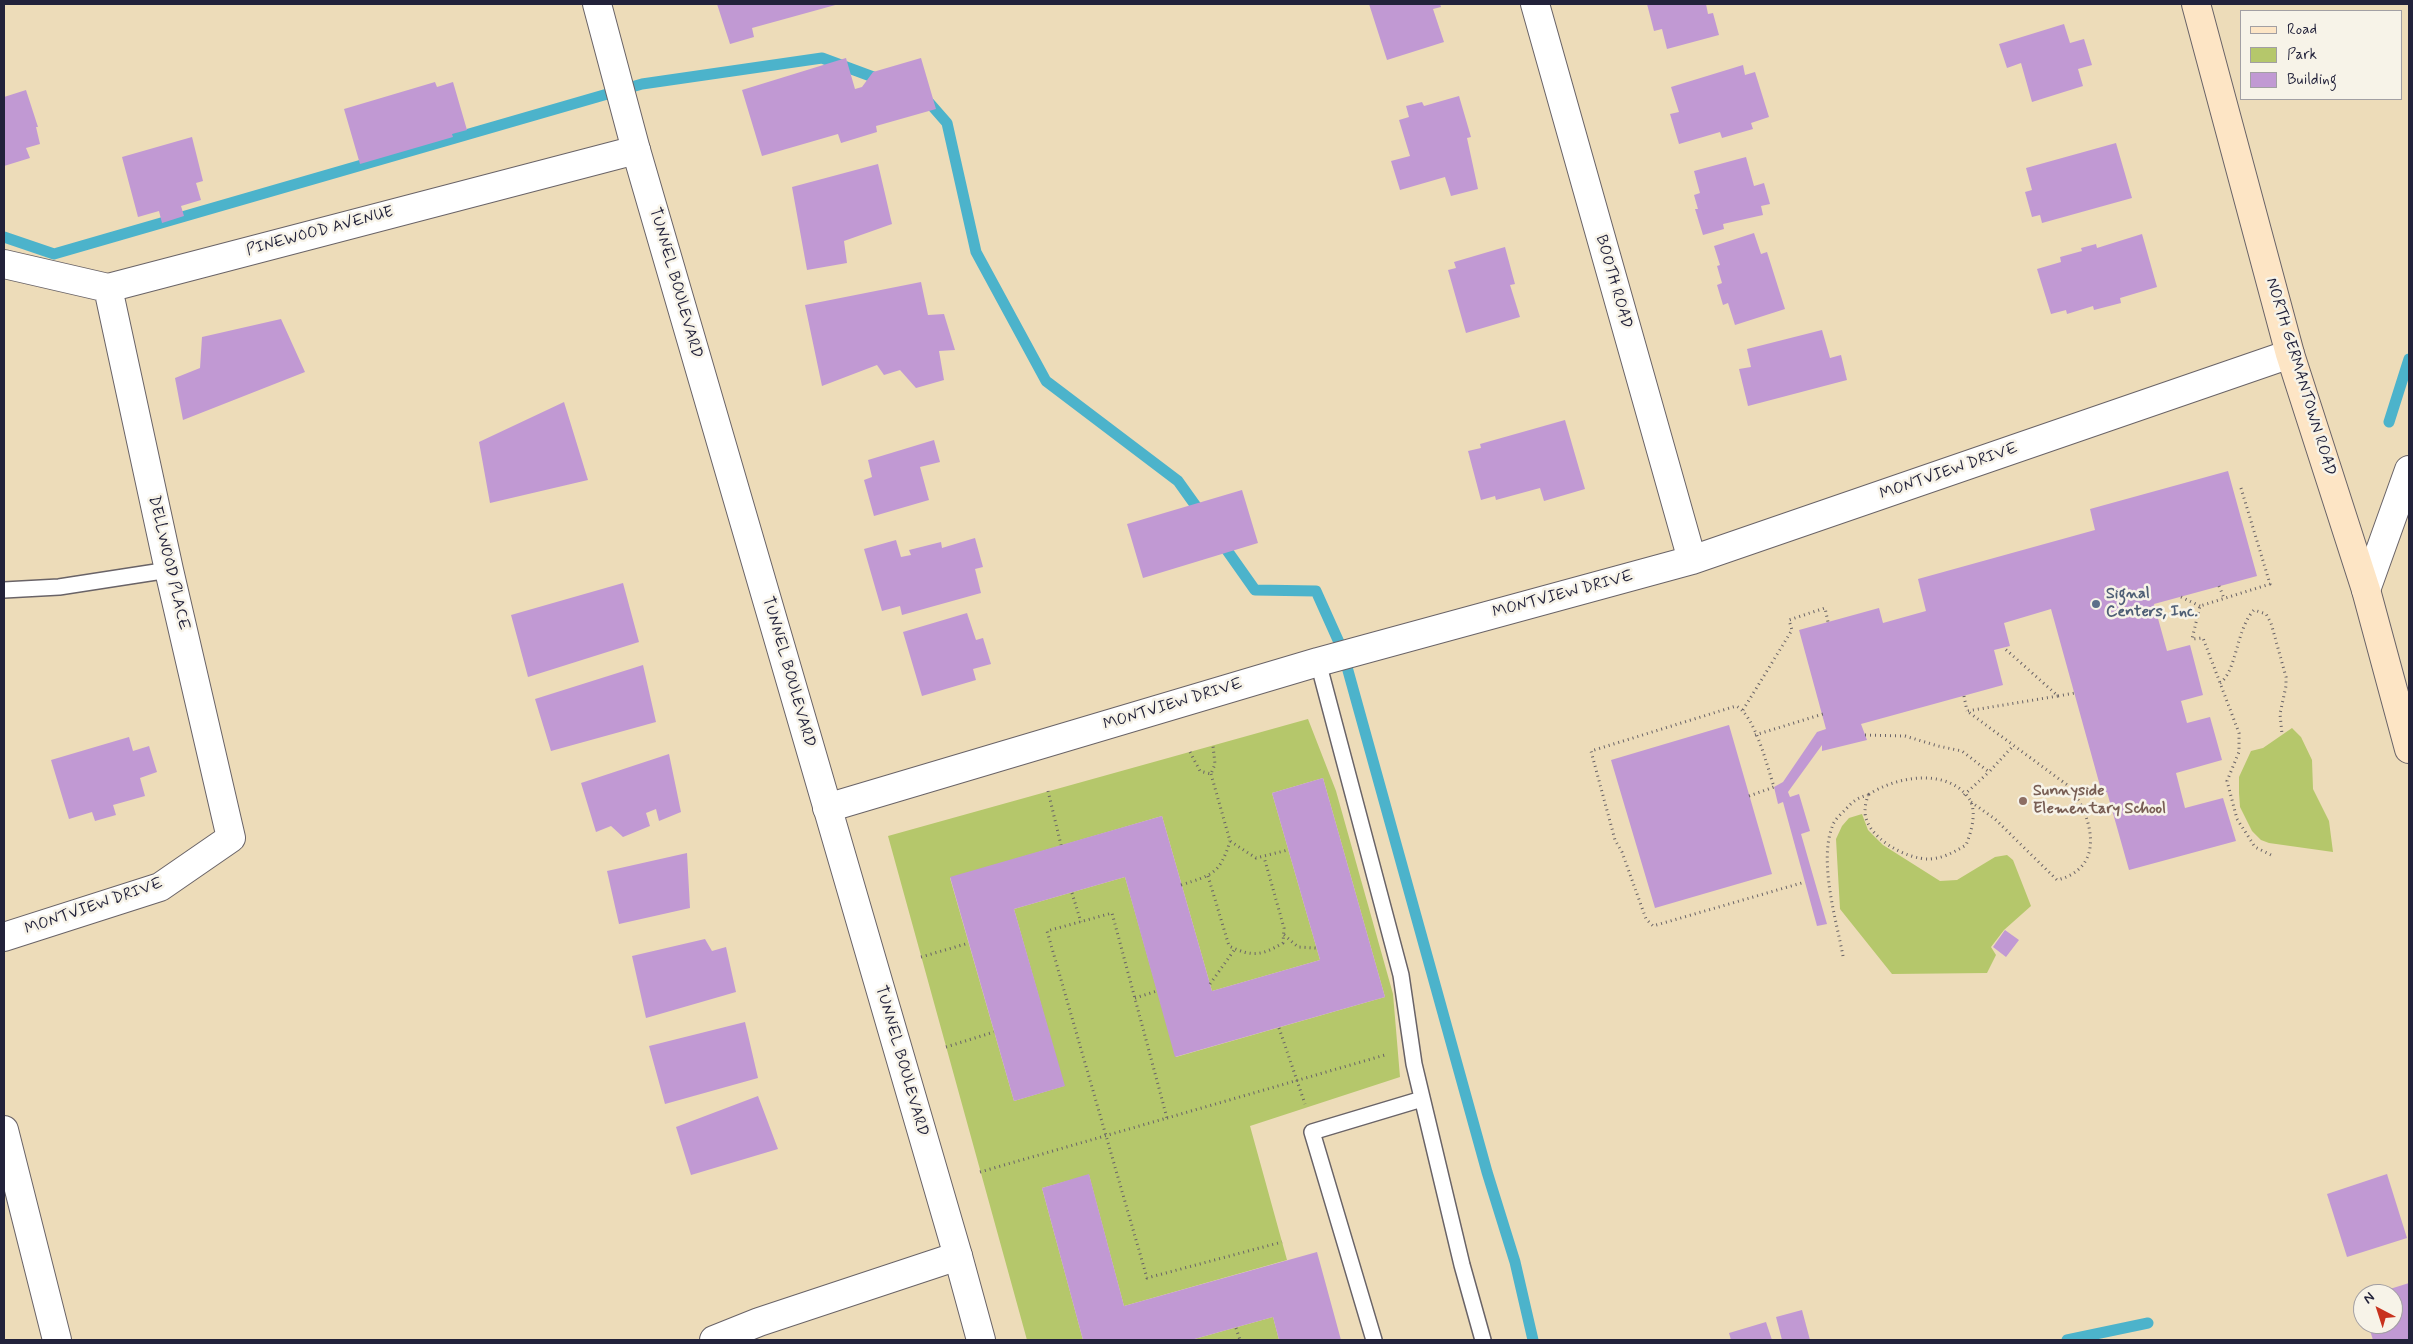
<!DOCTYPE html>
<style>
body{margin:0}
#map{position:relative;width:2413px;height:1344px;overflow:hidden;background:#eddcb9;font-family:Mynerve,sans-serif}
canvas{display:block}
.frame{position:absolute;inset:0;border:5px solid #22223b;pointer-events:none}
.legend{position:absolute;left:2240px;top:10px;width:162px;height:90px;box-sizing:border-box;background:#f7f3e8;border:1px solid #a29fa3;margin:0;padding:6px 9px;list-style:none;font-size:15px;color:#22223b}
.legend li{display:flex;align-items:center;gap:10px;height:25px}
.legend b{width:25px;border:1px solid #a29fa3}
.north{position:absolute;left:2353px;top:1284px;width:50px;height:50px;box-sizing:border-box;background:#f7f3e8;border:1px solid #a29fa3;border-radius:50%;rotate:320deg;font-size:14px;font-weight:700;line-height:20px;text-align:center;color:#22223b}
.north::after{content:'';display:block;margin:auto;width:18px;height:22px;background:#c8321e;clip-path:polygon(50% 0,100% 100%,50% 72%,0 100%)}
</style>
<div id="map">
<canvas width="2413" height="1344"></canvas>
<div class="frame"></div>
<ul class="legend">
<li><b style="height:6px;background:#fde5c5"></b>Road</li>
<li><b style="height:14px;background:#b5c76b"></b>Park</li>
<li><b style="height:14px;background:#c199d3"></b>Building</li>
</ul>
<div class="north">N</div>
</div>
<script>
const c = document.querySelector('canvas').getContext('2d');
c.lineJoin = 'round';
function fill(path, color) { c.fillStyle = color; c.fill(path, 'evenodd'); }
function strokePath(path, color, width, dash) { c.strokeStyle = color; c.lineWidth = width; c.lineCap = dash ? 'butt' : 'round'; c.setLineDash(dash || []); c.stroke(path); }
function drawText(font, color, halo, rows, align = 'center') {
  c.font = font + ' Mynerve,sans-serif'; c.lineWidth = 5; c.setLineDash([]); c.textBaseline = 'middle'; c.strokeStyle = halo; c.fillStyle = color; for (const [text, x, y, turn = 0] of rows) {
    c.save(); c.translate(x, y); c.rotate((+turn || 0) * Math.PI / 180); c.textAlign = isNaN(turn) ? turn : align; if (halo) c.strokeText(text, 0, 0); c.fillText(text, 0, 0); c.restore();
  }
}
const green = new Path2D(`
 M1308 719 1336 791 1393 994 1400 1077 1250 1126 1287 1260 1124 1306 1089 1175 1042 1188 1083 1340H1027L888 836ZM1323 778 1385 997 1176 1057 1125 877 1014 909 1064 1086 1014 1101 950 878 1162 816 1212 991 1320 960 1272 793Z
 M2292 728 2301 737 2312 760 2313 789 2329 821 2333 852 2269 843 2261 840 2252 831 2240 807 2239 793V777L2251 751 2263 748Z
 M1862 814 1868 830 1883 845 1940 881 1957 880 1995 857 2007 855 2013 860 2031 906 2004 930 1991 947 1996 955 1987 973 1892 974 1840 909 1836 839 1842 826 1849 818Z
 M1273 1317 1279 1340H1191Z`);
const stream = new Path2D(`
 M926 99 947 123 976 252 1046 381 1178 481 1203 516
 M4 237 54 254 642 84 822 58 884 81
 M2389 422 2409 359
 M1219 539 1255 590 1316 591 1342 649 1487 1172 1515 1262 1533 1340
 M2067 1340 2148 1323`);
const building = new Path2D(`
 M717 4H839L752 28 754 37 730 44Z
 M1369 4H1440L1441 7 1433 9 1444 42 1387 60Z
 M1647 4H1706L1708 14 1713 13 1719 35 1667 49 1662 29 1654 31Z
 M2064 24 2070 43 2084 39 2092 65 2078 69 2083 86 2032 102 2021 63 2007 68 1999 44Z
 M846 58 855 89 862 87 873 72 921 58 936 109 876 126 877 132 841 143 838 134 762 156 742 90Z
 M1743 65 1745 75 1755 72 1769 117 1751 123 1753 129 1722 138 1720 132 1679 144 1670 114 1679 112 1671 87Z
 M435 82 437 87 453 82 467 130 452 134 453 137 360 164 344 109Z
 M26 90 38 127H36L40 144 26 148 30 158 4 166V97Z
 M1459 96 1471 137 1467 138 1478 189 1451 196 1445 177 1400 190 1391 161 1410 156 1399 120 1409 117 1406 106 1422 102 1424 106Z
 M192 137 203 181 196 183 201 200 181 206 184 216 162 223 159 211 138 217 122 157Z
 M2116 143 2132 198 2042 223 2040 215 2032 217 2025 192 2032 190 2026 168Z
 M1746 157 1754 186 1764 183 1770 204 1761 206 1763 215 1723 224 1724 229 1703 235 1695 209H1698L1694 195 1700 193 1694 171Z
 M878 164 892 224 844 241 847 263 807 270 792 187Z
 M1754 233 1761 254 1767 252 1785 309 1735 325 1728 303 1723 305 1717 285 1722 283 1717 266 1720 265 1714 246Z
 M2142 234 2157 287 2120 298 2121 303 2094 310 2093 306 2067 314 2066 310 2051 314 2037 269 2061 262 2060 257 2082 251 2081 248 2096 244 2097 248Z
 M1505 247 1515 284 1510 285 1520 317 1466 333 1448 270 1456 268 1454 262Z
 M921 282 928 315 944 314 955 350 939 351 944 380 916 388 900 370 884 375 877 365 822 386 805 305Z
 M281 319 305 372 183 420 175 378 200 368 202 337Z
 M1822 330 1830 358 1841 355 1847 380 1748 406 1739 369 1751 367 1747 349Z
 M564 402 588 480 490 503 479 442Z
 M1565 420 1585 489 1544 501 1540 488 1496 500 1495 496 1481 500 1468 451 1481 448 1480 444Z
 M934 440 940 462 920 467 929 500 874 516 864 480 872 477 868 460Z
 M2228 471 2257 576 2154 604 2167 651 2190 645 2203 695 2181 701 2187 723 2210 717 2222 760 2176 773 2185 808 2223 798 2236 841 2129 870 2107 792 2102 793 2051 609 2004 623 2010 646 1994 650 2003 685 1861 724 1867 740 1822 751V745L1788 792 1790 797 1799 794 1810 831 1801 834 1827 924 1817 926 1783 802 1778 804 1774 787 1783 782 1817 732 1826 729 1799 630 1879 608 1883 623 1926 611 1918 579 2095 530 2090 509Z
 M1242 490 1258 543 1143 578 1127 524Z
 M975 538 983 567 975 569 981 593 902 615 900 606 882 611 864 549 896 540 901 557 911 555 909 550 941 542 942 548Z
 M623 583 639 642 528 677 511 615Z
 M967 613 976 640 983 638 991 664 973 669 976 680 922 696 903 632Z
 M643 665 656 722 551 751 535 699Z
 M1729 725 1772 874 1655 908 1611 760Z
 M129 737 133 751 149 746 157 772 140 778 145 796 113 805 116 815 95 821 92 812 69 819 51 760Z
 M669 754 681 812 659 821 656 809 646 813 650 826 623 837 611 826 596 832 581 783Z
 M1323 778 1385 997 1175 1057 1125 877 1014 909 1065 1086 1014 1101 950 877 1162 816 1212 991 1320 960 1272 793Z
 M687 853 690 908 619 924 607 871Z
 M2005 930 2019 940 2006 957 1993 947Z
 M705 939 712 951 726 947 736 992 646 1018 632 956Z
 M745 1022 758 1078 665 1104 649 1046Z
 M758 1096 778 1149 691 1175 676 1127Z
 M1089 1174 1124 1306 1317 1252 1341 1340H1279L1273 1317 1191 1340H1083L1042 1188Z
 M2387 1174 2407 1238 2347 1257 2327 1194Z
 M2409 1283V1340H2373L2368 1324H2393V1294H2374Z
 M1802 1310 1810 1340H1782L1776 1317Z
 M1766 1322 1772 1340H1731L1729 1333Z`);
const path = new Path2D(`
 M2241 488 2270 584 2200 606 2192 639 2203 638 2239 733V752L2227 781 2237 819 2255 847 2271 855
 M2219 586 2224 598
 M2181 597 2200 606
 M2220 683C2237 671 2236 629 2254 610L2266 614 2271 623 2286 677V686L2280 714 2282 734
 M1964 696 1967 711
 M2058 696 2075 693
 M1743 710 1792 630 1789 620 1825 608 1828 622
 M1755 735 1823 714
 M1865 735 1905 736 1938 746 1962 751 1989 772 2014 745
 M1190 752 1200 771 1211 774 1215 764 1213 746
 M1211 774 1230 841 1256 858 1288 850
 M1048 791 1061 845
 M1964 795 1989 772
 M1749 796 1774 787C1767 766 1755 715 1736 706L1591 751 1615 840 1622 852 1646 919 1653 926 1805 882
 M1971 802 1995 819 2057 880C2106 868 2093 818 2070 787L1967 711 2058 696 2003 647
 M1208 876 1229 946C1252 957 1261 956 1283 943L1284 928 1264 857
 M1181 885C1212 875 1220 874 1230 841
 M1072 893 1081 922
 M1284 935 1298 947 1316 948
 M1843 956C1836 919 1819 863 1832 827 1834 820 1841 814 1846 809 1853 801 1859 797 1868 795 1867 799 1865 805 1865 810 1864 837 1907 860 1930 859 1944 858 1954 852 1966 845 1971 833 1977 813 1970 800 1949 767 1896 776 1868 795
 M921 957 969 943
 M1210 984 1235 949
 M1135 998 1157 991
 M1279 1028 1305 1104
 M946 1047 994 1032
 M1167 1118 1385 1055
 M980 1172 1167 1118 1112 913 1047 931 1147 1278 1282 1242
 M1236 1328 1240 1340`);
const service = new Path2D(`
 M4 590 59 587 169 570
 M1318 662 1401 975 1414 1064 1462 1265 1483 1340
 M1374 1340 1312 1132 1422 1099`);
const minor = new Path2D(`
 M1535 4 1692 560
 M4 264 108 288 636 150
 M2366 590 2409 470
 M827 808 1318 662 1692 560 2290 354
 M4 937 160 887 231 838 169 570 108 288
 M4 1130 57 1340
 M714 1340 759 1322 958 1256`);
const tertiary = new Path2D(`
 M597 4 636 150 958 1256 981 1340`);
const secondary = new Path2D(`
 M2196 4 2290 354 2366 590 2409 749`);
const markers = [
 [2096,604,5,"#5c6f8a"],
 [2023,801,5,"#8d6e63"]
];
const streetNames = [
 ["PINEWOOD AVENUE",320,232,-15],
 ["BOOTH ROAD",1613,282,74],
 ["TUNNEL BOULEVARD",675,283,74],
 ["NORTH GERMANTOWN ROAD",2300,377,73],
 ["MONTVIEW DRIVE",1949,472,-19],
 ["DELLWOOD PLACE",168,563,77],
 ["MONTVIEW DRIVE",1563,595,-15],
 ["TUNNEL BOULEVARD",788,672,74],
 ["MONTVIEW DRIVE",1173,705,-17],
 ["MONTVIEW DRIVE",94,907,-19],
 ["TUNNEL BOULEVARD",901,1061,74]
];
const serviceNames = [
 ["Signal",2106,595],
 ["Centers, Inc.",2106,613]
];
const educationNames = [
 ["Sunnyside",2033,792],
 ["Elementary School",2033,810]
];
fill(green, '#b5c76b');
strokePath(stream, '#4cb3cb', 11);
fill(building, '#c199d3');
strokePath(service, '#696367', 18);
strokePath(minor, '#696367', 30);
strokePath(tertiary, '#696367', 30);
strokePath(secondary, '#696367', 30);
strokePath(path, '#696367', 3, [1, 4]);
strokePath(service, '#fff', 15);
strokePath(minor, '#fff', 28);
strokePath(tertiary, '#fff', 28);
strokePath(secondary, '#fde5c5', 28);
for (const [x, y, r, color] of markers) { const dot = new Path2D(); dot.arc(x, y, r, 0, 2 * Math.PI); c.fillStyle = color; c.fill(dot); strokePath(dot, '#f7f3e8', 2); }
drawText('16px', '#22223b', '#f7f3e8', streetNames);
drawText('bold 16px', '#4e5e75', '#f7f3e8', serviceNames, 'left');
drawText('bold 16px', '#785e54', '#f7f3e8', educationNames, 'left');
</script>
